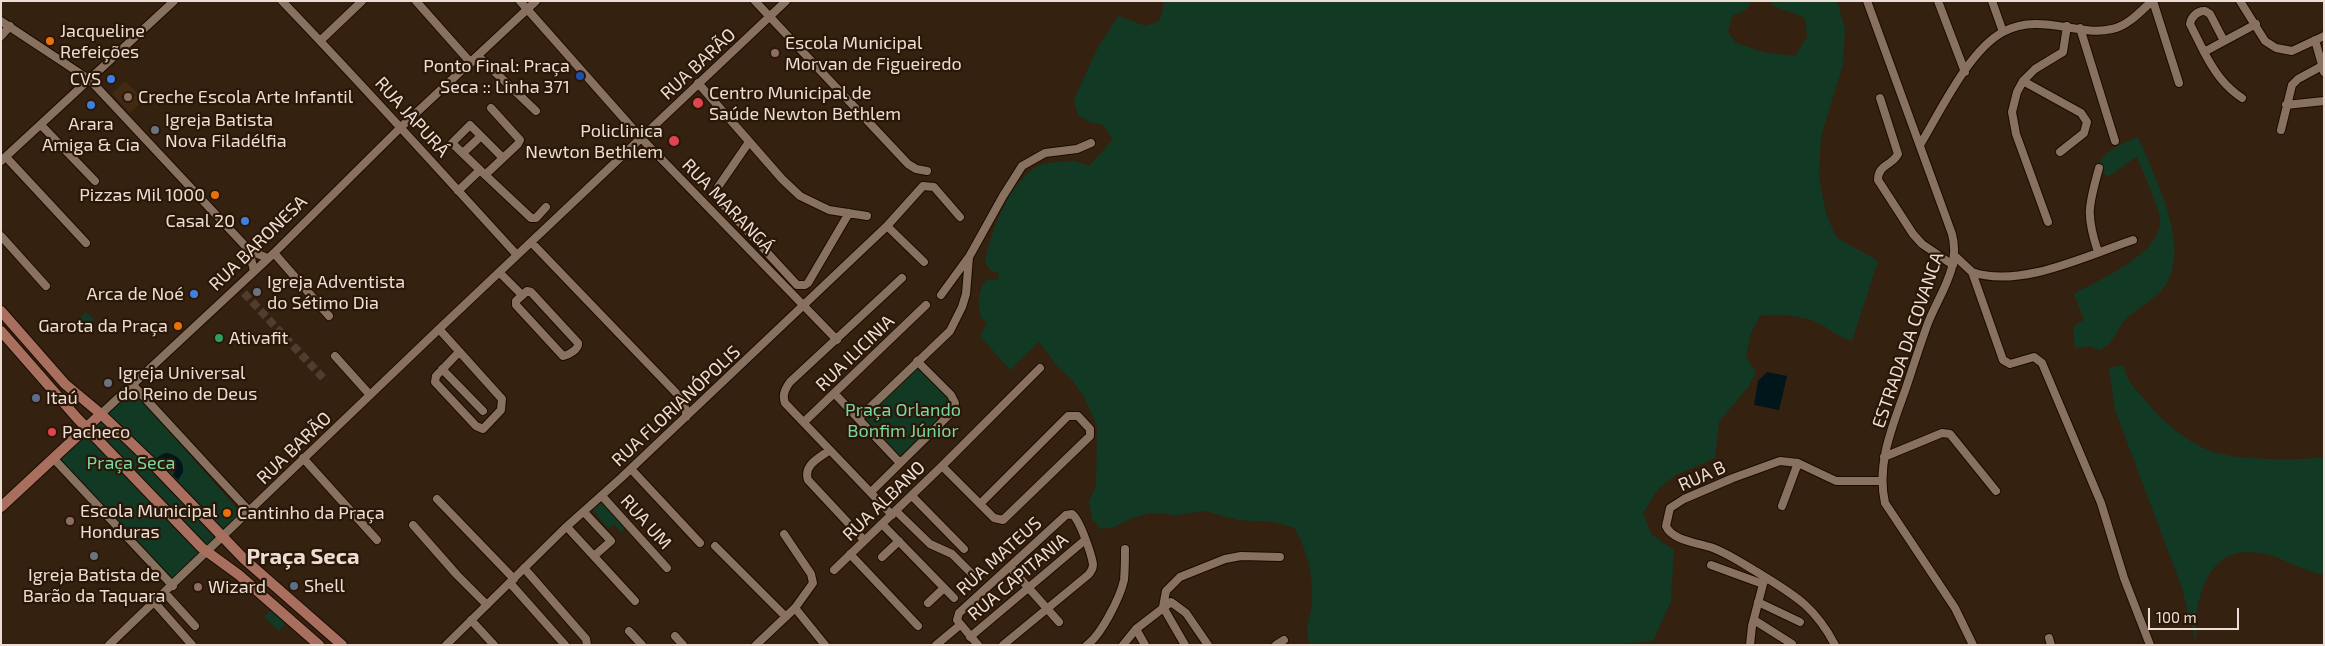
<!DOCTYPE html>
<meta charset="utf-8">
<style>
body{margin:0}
#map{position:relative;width:2325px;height:646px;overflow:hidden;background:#342110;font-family:"Exo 2",sans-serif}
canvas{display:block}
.frame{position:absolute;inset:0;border:2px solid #ecded4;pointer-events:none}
.scale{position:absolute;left:2148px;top:608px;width:91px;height:22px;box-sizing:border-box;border:2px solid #ecded4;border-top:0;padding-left:6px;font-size:15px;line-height:18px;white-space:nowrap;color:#ecded4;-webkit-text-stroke:4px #2a1707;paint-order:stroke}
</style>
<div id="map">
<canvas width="2325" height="646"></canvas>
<div class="frame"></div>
<div class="scale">100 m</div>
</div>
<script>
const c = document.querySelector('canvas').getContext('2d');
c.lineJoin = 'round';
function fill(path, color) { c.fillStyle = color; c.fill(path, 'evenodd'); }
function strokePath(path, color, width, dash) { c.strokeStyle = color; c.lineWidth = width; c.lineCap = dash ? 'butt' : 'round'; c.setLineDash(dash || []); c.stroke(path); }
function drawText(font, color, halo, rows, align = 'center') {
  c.font = font + ' "Exo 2",sans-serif'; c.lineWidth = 4.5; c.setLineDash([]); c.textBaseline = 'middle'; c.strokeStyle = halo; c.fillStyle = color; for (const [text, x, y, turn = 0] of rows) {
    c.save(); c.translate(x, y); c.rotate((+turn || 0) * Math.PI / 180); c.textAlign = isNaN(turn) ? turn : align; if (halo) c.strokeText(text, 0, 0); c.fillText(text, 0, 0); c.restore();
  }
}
const built = new Path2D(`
 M125 81 144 100 130 113 112 94Z`);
const green = new Path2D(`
 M1163 1H1751L1747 9 1732 16 1728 32 1736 43 1766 53 1795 56 1807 37 1805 19C1792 9 1780 13 1768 1H1837L1845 29 1843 65 1821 136 1819 177 1826 213 1836 237 1878 261 1852 341C1837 337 1828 327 1814 321 1802 316 1773 313 1760 316L1751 333 1746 356 1756 373 1748 387 1719 422 1715 458 1676 475 1658 489 1643 513 1652 535 1674 550 1671 601 1653 641 1607 645H1310C1304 625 1310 621 1312 603 1314 579 1307 548 1294 528L1274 522 1237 520 1205 511 1175 515 1150 513 1132 518 1114 527 1101 529 1092 519 1089 501 1096 486 1097 426 1084 397 1072 380 1057 366 1039 342 1010 370 980 336 987 322 981 318C978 303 977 293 986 280H999L998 273 990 270 985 262C991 231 1008 184 1037 166 1042 163 1068 161 1075 161 1079 162 1085 164 1089 166L1113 139 1103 125 1089 122 1078 115 1074 100 1097 49 1118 16 1146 26 1159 21 1163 10Z
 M2138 137C2154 175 2190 243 2167 283 2159 296 2141 306 2129 316 2116 328 2117 340 2100 350L2088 346 2075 348 2073 326 2084 320 2074 294C2100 279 2163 253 2160 219 2159 207 2142 170 2137 157 2126 162 2119 171 2108 176L2101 172 2100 161C2109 148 2123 143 2138 137Z
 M86 312 94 320 78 335 71 326Z
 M2123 365C2129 385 2132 384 2144 399 2162 421 2187 443 2214 452 2238 460 2298 461 2324 457V575C2305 571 2288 561 2270 555 2225 543 2205 567 2197 610 2195 620 2197 633 2196 644L2182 588 2115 410 2109 368Z
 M919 366 952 398 958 409 900 463 861 420Z
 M132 389 241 513 175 581 58 459Z
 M601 498 628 526 621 532 614 524 608 528 590 507Z
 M272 609 287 621 279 631 264 617Z`);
const water = new Path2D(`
 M1767 372 1787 376 1779 410 1754 405 1758 381Z
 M165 453C176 454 184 460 183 472L178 480 173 475 176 468 173 461 168 459 161 462 156 458Z`);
const minorTunnel = new Path2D(`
 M244 293 326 381`);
const minor = new Path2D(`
 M282 1C362 84 439 170 517 255
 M416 1 471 63
 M520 1 642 139 837 340
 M755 1 908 164 916 169 927 171
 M1867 1 1952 234C1961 267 1940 293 1928 323 1920 345 1913 367 1906 388 1893 425 1876 463 1885 503L1955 608 1973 645
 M1938 1 1965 72
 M1992 1 2003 32
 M2153 1 2179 83
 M2240 1 2265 41 2276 48 2292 51 2324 36
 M1 21 90 80 249 250 267 258
 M2080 28 2115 141
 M1 36 10 26
 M2315 40 2324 72
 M320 41 362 1
 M2204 52 2190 24C2191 17 2198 10 2205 11L2210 14 2224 41
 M478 56 536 111
 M2023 81 2081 113 2087 122 2084 133 2060 152
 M698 83 782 179 800 196 829 210 867 216
 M1880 98 1898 154C1892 166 1878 164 1878 180L1913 234 1922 244 1953 265
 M2242 98C2224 86 2214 71 2204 52L2256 24
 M2286 105 2324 101
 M41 125 95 181
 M2281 130 2292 85 2298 79 2322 66
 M481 136 503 158
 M749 142 718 187 715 196 797 285H805L808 283 849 213
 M1920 145C1940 112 1969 50 2003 32 2040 12 2078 37 2112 29 2128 26 2141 11 2152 1
 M6 157 86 243
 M1 161 174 1
 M481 171 531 218H536L546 207
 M485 175 518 144 520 140 491 108
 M458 191 480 170 453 144 452 143 470 125 481 136 463 153
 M2048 222 2016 134 2012 112 2017 92 2023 81 2035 69 2063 52 2067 26
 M887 226 924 262
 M1 236 46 286
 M531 242 680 397 686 410V417
 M249 250 254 271
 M2098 252C2085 213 2089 205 2099 168
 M274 253 329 316
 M1956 257 1972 272 2003 360 2010 364 2034 357 2042 363 2101 503 2124 578 2150 645
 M499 272 522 295
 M1972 272C2020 289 2088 255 2133 240
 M527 291 531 292 578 343C579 349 569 355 563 356L516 305V301Z
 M941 295 968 258
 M439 329 502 399 501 410 483 429 476 426 435 382 436 376 459 352
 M335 356 370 395
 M442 369 483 411
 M132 384 250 512
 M835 394 900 463
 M101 414 274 253 400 128 536 1
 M859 418 950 331 962 307 966 294 969 257 1003 196 1022 166 1045 153 1077 149 1091 143
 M804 422 926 305
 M830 450C819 458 803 465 808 480L864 540
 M1884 457 1942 433 1950 434 1996 491
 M303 458 377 540
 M54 459 173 586
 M942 466 994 518 1003 520 1090 436V429L1078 416H1068L980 504
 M631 469 700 543
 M871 492 954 410 955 403 951 395 917 361
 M602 496 667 568
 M912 496 964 549
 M437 499 514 579
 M1782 506 1798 463
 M896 511 930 544 952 554 977 579
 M584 512 611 541 594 556
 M892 515 785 403C782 395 785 389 790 382L902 278
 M882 524 954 598
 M413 525 457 575 487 605
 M567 527 635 601
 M715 546 786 617
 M850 554 918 626
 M882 557 899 541
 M1711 565 1763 584 1765 580
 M1010 567 1059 622
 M524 568 586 639 587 645
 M834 570 942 466 1040 368
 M510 583 565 645
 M165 593 195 626
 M1758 602 1800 622
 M155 603 192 645
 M928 603 944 588
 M1163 607 1166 591 1180 577 1225 559 1241 556 1280 557
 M1163 607 1185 645
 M795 608 825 645
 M471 620 494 645
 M1754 620 1792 644
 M1136 629 1145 645
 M629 631 642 645
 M675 636 683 645
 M970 637 1085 540
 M2049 638 2051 645
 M109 645 439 329 786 1
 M446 645 565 528 621 478 887 226 923 186 934 187 960 217
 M756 645 795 608 813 583 811 574 784 534
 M936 645 960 625
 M978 645 957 620 959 613 1066 515 1072 514C1080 520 1091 553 1093 564 1093 568 1091 572 1088 575L1003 645
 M1087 645C1101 635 1120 598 1124 580 1125 570 1125 559 1125 549
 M1123 645 1136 629 1171 602 1186 613 1208 645
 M1276 645 1284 640
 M1750 645 1752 626 1763 584
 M1835 645C1814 605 1794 595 1757 572 1743 564 1729 554 1713 548 1700 543 1672 541 1666 526L1670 508 1684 499 1733 478 1780 461 1798 463 1836 481H1882`);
const major = new Path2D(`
 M1 311 65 384 101 414 149 460 244 559 342 645
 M1 331 77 418 202 548 239 575 319 645
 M1 507 101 414`);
const markers = [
 [50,41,5,"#e8710a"],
 [775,53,5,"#8d6e63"],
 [580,76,5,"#1a4fb4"],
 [111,79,5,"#3f7fe0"],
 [128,97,5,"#8d6e63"],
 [698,103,6,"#e0444e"],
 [91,105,5,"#3f7fe0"],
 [155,130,5,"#6b7280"],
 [674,141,6,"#e0444e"],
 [215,195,5,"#e8710a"],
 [245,221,5,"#3f7fe0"],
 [257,292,5,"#6b7280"],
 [194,294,5,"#3f7fe0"],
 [178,326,5,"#e8710a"],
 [219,338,5,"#2e9e5b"],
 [108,383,5,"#6b7280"],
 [36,398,5,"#5c6f8a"],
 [52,432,5,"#e0444e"],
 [227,513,5,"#e8710a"],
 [70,521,5,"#8d6e63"],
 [94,556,5,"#6b7280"],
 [294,586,5,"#5c6f8a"],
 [198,587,5,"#8d6e63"]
];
const poiNames = [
 ["Jacqueline",60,31],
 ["Refeições",60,52],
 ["Escola Municipal",785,43],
 ["Morvan de Figueiredo",785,64],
 ["Ponto Final: Praça",570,66,"right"],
 ["Seca :: Linha 371",570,87,"right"],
 ["CVS",101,79,"right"],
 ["Centro Municipal de",709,93],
 ["Saúde Newton Bethlem",709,114],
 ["Creche Escola Arte Infantil",138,97],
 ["Igreja Batista",165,120],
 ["Nova Filadélfia",165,141],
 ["Arara",91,124,"center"],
 ["Amiga & Cia",91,145,"center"],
 ["Policlinica",663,131,"right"],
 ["Newton Bethlem",663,152,"right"],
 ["Pizzas Mil 1000",205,195,"right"],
 ["Casal 20",235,221,"right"],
 ["Igreja Adventista",267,282],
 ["do Sétimo Dia",267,303],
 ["Arca de Noé",184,294,"right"],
 ["Garota da Praça",168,326,"right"],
 ["Ativafit",229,338],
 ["Igreja Universal",118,373],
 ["do Reino de Deus",118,394],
 ["Itaú",46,398],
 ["Pacheco",62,432],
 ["Escola Municipal",80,511],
 ["Honduras",80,532],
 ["Cantinho da Praça",237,513],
 ["Igreja Batista de",94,575,"center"],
 ["Barão da Taquara",94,596,"center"],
 ["Shell",304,586],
 ["Wizard",208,587]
];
const streetNames = [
 ["RUA BARÃO",698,64,-43],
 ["RUA JAPURÁ",412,117,48],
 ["RUA MARANGÁ",728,206,46],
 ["RUA BARONESA",258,243,-44],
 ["ESTRADA DA COVANCA",1908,340,-71],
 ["RUA ILICINIA",855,353,-44],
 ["RUA FLORIANÓPOLIS",676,406,-43],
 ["RUA BARÃO",294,448,-44],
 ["RUA B",1702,476,-24],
 ["RUA ALBANO",884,501,-44],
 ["RUA UM",646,522,48],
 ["RUA MATEUS",999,556,-42],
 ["RUA CAPITANIA",1018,577,-40]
];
const parkNames = [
 ["Praça Orlando",903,410],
 ["Bonfim Júnior",903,431],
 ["Praça Seca",131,463]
];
const districtNames = [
 ["Praça Seca",303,557]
];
fill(built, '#422912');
fill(green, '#123924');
fill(water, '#00161a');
strokePath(minorTunnel, '#503d2d', 8, [8, 4]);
strokePath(minor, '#1b0a00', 10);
strokePath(major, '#1b0a00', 12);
strokePath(minor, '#88715e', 8);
strokePath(major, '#a86f5e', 10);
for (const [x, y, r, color] of markers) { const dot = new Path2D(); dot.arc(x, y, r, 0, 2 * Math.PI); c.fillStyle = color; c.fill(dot); strokePath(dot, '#2a1707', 2); }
drawText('18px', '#ecded4', '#2a1707', poiNames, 'left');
drawText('18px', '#ecded4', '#2a1707', streetNames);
drawText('18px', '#7bd7a2', '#2a1707', parkNames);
drawText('bold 22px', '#ecded4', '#2a1707', districtNames);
</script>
